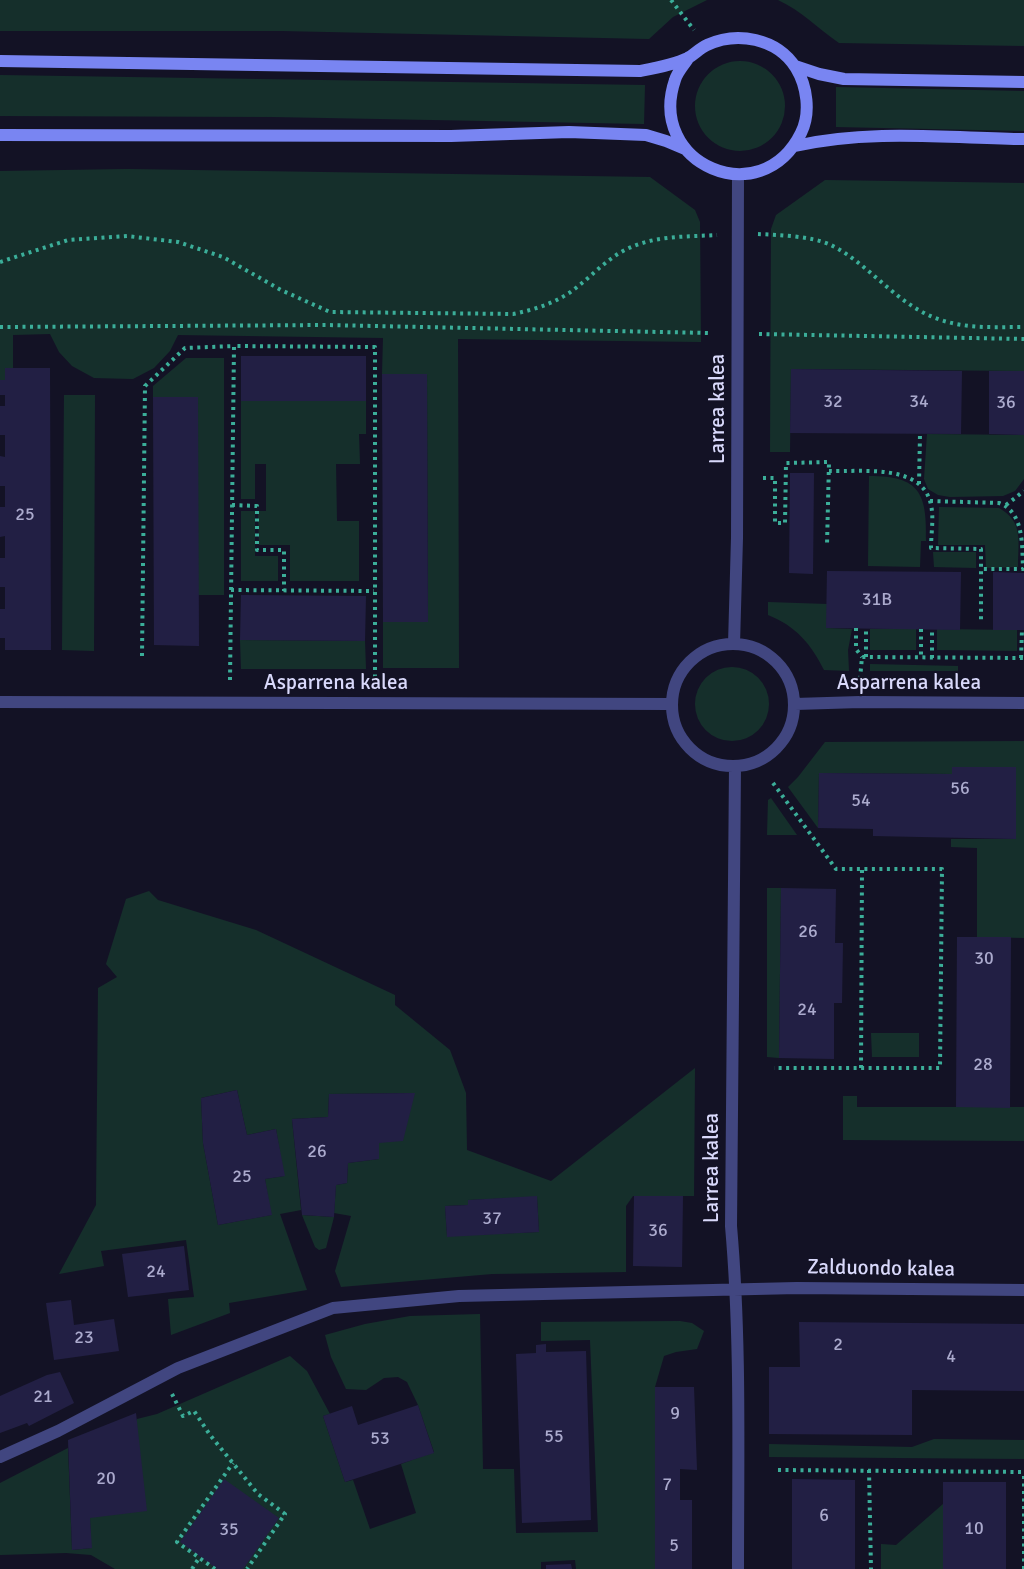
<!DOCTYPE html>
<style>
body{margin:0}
canvas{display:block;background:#131225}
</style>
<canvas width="1024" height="1569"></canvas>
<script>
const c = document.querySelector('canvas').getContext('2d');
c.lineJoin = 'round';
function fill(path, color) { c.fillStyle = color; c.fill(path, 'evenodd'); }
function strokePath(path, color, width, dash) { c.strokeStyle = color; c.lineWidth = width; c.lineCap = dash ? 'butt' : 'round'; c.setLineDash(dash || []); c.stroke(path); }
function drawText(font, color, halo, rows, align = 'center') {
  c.font = font + ' Signika,sans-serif'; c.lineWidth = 4.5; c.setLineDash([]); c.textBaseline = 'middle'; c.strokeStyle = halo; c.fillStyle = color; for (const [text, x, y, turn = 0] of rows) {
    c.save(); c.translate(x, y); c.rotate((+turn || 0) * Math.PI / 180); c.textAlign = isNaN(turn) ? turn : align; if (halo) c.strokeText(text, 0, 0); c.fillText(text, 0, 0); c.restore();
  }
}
const green = new Path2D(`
 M0 0H707L673 17 649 39 282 31H0Z
 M778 0H1024V46L839 43C817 28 802 11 778 0Z
 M695 106a45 45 0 1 1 90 0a45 45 0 1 1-90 0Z
 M0 75 645 85 644 124 273 117 0 116Z
 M836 87 1024 91V131L836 127Z
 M127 169 650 177 695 210 700 222 701 342 458 339 459 668H383V622H428L427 374H382L383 338 178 335 170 351 154 368 133 379 94 378 72 366 59 352 50 334 13 335V368H5V380H0V171Z
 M825 180 1024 183V371L791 369 790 452H770L771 229 776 215Z
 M186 358H224V595H198V397H153V386Z
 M64 395H95L94 651 62 650Z
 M241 401H366V434H359L360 464H336L337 521H359V581H290V545H259L258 511H266V464H255V499H241Z
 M927 434 1024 435V479L1015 491 1003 496 950 497 938 495 928 489 924 479Z
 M869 476C920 476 927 493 926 541H921L920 567 868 566Z
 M939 507 999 508C1024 522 1018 542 1018 567L986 568 985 545H938Z
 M241 511H255V556H278V581H241Z
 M933 552H976V568L934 567Z
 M768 602 827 604V628L852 629 848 650 849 671 824 670C811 644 796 626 768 615Z
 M870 629H916V650H870Z
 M937 629 1017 630V651L937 650Z
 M240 640 365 641 366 669H241Z
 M870 664 958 666V671H870Z
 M695 704a37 37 0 1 1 74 0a37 37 0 1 1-74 0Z
 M1024 741V938L977 937V848L951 847V839H1016V767H952V774L819 773 818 828 788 787 798 777 825 742Z
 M771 798 797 835H767L768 800Z
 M767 888H781L779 1058 767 1057Z
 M149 891 158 900 256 930 395 995V1005L450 1050 466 1093 467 1150 551 1181 695 1068 694 1196H633L626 1206V1272L492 1274 341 1287 335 1271 351 1216 334 1213 336 1185 347 1183 348 1163 379 1159V1143L414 1093 329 1094 328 1117 292 1119 301 1210 280 1214 307 1290 229 1303 230 1313 171 1335 168 1299 194 1297 186 1240 101 1251 104 1266 59 1274 96 1205 98 988 117 977 106 964 126 899ZM237 1090 247 1135 276 1129 284 1176 265 1179 271 1215 218 1225 203 1143 201 1098ZM537 1197 539 1232 447 1236 445 1206 468 1205V1200Z
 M871 1033H919V1057H872Z
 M843 1096H857V1107H1024V1141L843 1140Z
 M302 1215 334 1217 326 1248 319 1250 315 1247Z
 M480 1314 483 1469H514L516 1533 598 1532 590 1340 541 1341V1322L680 1321 692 1323 704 1331 697 1349 676 1352 664 1356 655 1387V1569H576L575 1560 541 1562V1569H115L91 1555 66 1553 0 1555V1483L68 1448 72 1550 91 1548 90 1518 137 1419 157 1414 290 1356 307 1371 330 1414 323 1416 345 1482 353 1480 370 1529 416 1513 401 1464 434 1452 418 1405 407 1382 398 1377 384 1378 366 1390 346 1389 331 1357 325 1335 365 1324 410 1316Z
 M934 1439 1024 1440V1459L769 1457V1444L912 1447Z
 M943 1504V1569H881V1544L896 1545Z`);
const building = new Path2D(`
 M241 356H366V401H241Z
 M5 368H50L51 650H5V638H0V609H5V587H0V558H5V536L0 537V507H5V486H0V456L5 457V435H0V406H5V395H0V380H5Z
 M791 369 962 371 961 434 790 433Z
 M989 371H1024V435L989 434Z
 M382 374H427L428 622H383Z
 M153 397H198L199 646 154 645Z
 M790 473H814L813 574 789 573Z
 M827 571 961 572 960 630 826 628Z
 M993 572 1024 573V630H993Z
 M241 595 366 596 365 641 240 640Z
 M952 767H1016V839L873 836V829L818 828 819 773 952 774Z
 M781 888 836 889 835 943H843L842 1003H834V1059L779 1058Z
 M957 937H1011L1010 1108 956 1107Z
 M237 1090 247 1135 276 1129 285 1176 265 1179 272 1215 218 1225 203 1143 201 1098Z
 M415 1093 403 1141 379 1143V1159L348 1163 347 1183 336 1185 334 1217 302 1215 292 1119 328 1117 329 1094Z
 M537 1196 539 1232 447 1237 445 1206 468 1205V1200Z
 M634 1196H683L682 1267 633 1266Z
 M184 1246 189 1290 128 1297 122 1254Z
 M71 1300 74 1325 114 1319 119 1351 54 1360 46 1303Z
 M799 1322 1024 1324V1391L912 1390V1435L769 1434V1367H800Z
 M546 1344V1352L586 1351 591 1520 522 1523 516 1354 536 1353V1345Z
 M60 1372 74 1403 29 1426 27 1423 0 1433V1396L47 1375Z
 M655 1387H694L697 1470 680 1469V1500H692V1569H655Z
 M418 1405 434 1453 345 1482 323 1416 352 1406 358 1425Z
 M136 1413 147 1511 90 1518 92 1548 72 1550 68 1440Z
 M224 1479 279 1518 243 1569H217L180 1542Z
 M792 1479 855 1480V1569H792Z
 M943 1482H1006V1569H943Z
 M571 1564 572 1569H546V1565Z`);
const path = new Path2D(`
 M671 0 694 30
 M758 234C778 235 812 236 831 245 871 265 897 306 941 320 968 329 996 327 1024 327
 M0 262 68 240 127 236 178 242 223 257 281 290 330 312 513 314C533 310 552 304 569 293 588 280 603 262 623 251 653 235 685 237 717 235
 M0 327 327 325 708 333
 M759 334 1024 339
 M829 471C861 472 923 463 931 505 934 518 931 534 931 548L981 549V622
 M763 478H775V523H785L786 463 829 462 827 545
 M919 484 920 434
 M930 501 999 503C1024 512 1022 545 1023 569H981
 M232 505 257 506V550H284V591
 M1006 505 1024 491
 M231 590 374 591
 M856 628V649L862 657
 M921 629V658
 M142 656 145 386 185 348 234 346
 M866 657V629
 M932 658V629
 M1021 658 1022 630
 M860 679 862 657 1024 658
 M230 680 234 346 375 347V680
 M773 783 836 869H942L940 1068H774
 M861 1068 862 869
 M172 1394 183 1416 194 1411 210 1435 258 1494 285 1514 247 1569
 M778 1470 1024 1472
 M869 1470 871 1569
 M192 1569 199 1558
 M215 1569 177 1542 233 1463
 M1024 1569V1472`);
const minor = new Path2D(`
 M672 705a61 61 0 1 1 122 0a61 61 0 1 1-122 0Z
 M734 644 737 538 738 175
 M0 702 672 704
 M795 704 860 702 1024 703
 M735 767 731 1226C741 1340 738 1454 738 1569
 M0 1457 58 1431 178 1368 333 1308 459 1296 797 1288 1024 1290`);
const secondary = new Path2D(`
 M0 61 640 71C656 68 673 65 688 58 695 54 700 48 707 45 737 31 777 38 796 68 807 86 811 113 801 133 761 214 646 164 675 80 677 72 685 64 689 57
 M795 66 819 74 844 79 1024 82
 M0 135 451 136 569 132 646 135 666 141 685 149
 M795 146C870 129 948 138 1024 139`);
const numberNames = [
 ["32",833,402],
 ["34",919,402],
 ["36",1006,403],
 ["25",25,515],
 ["31B",877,600],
 ["56",960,789],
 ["54",861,801],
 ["26",808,932],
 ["30",984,959],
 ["24",807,1010],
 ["28",983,1065],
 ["26",317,1152],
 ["25",242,1177],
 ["37",492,1219],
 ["36",658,1231],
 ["24",156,1272],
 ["23",84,1338],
 ["2",838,1345],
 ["4",951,1357],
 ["21",43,1397],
 ["9",675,1414],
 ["55",554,1437],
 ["53",380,1439],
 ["20",106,1479],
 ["7",667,1485],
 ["6",824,1516],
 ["10",974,1529],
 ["35",229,1530],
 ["5",674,1546]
];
const streetNames = [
 ["Larrea kalea",718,409,-90],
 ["Asparrena kalea",336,683],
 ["Asparrena kalea",909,683],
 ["Larrea kalea",712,1168,-90],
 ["Zalduondo kalea",881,1269,1]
];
fill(green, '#152f2b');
fill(building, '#221f44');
strokePath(path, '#3bae99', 4, [3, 4.5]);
strokePath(minor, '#414680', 12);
strokePath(secondary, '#7985f2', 12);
drawText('18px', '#abaacd', null, numberNames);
drawText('21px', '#d9d9fb', '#131225', streetNames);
</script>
